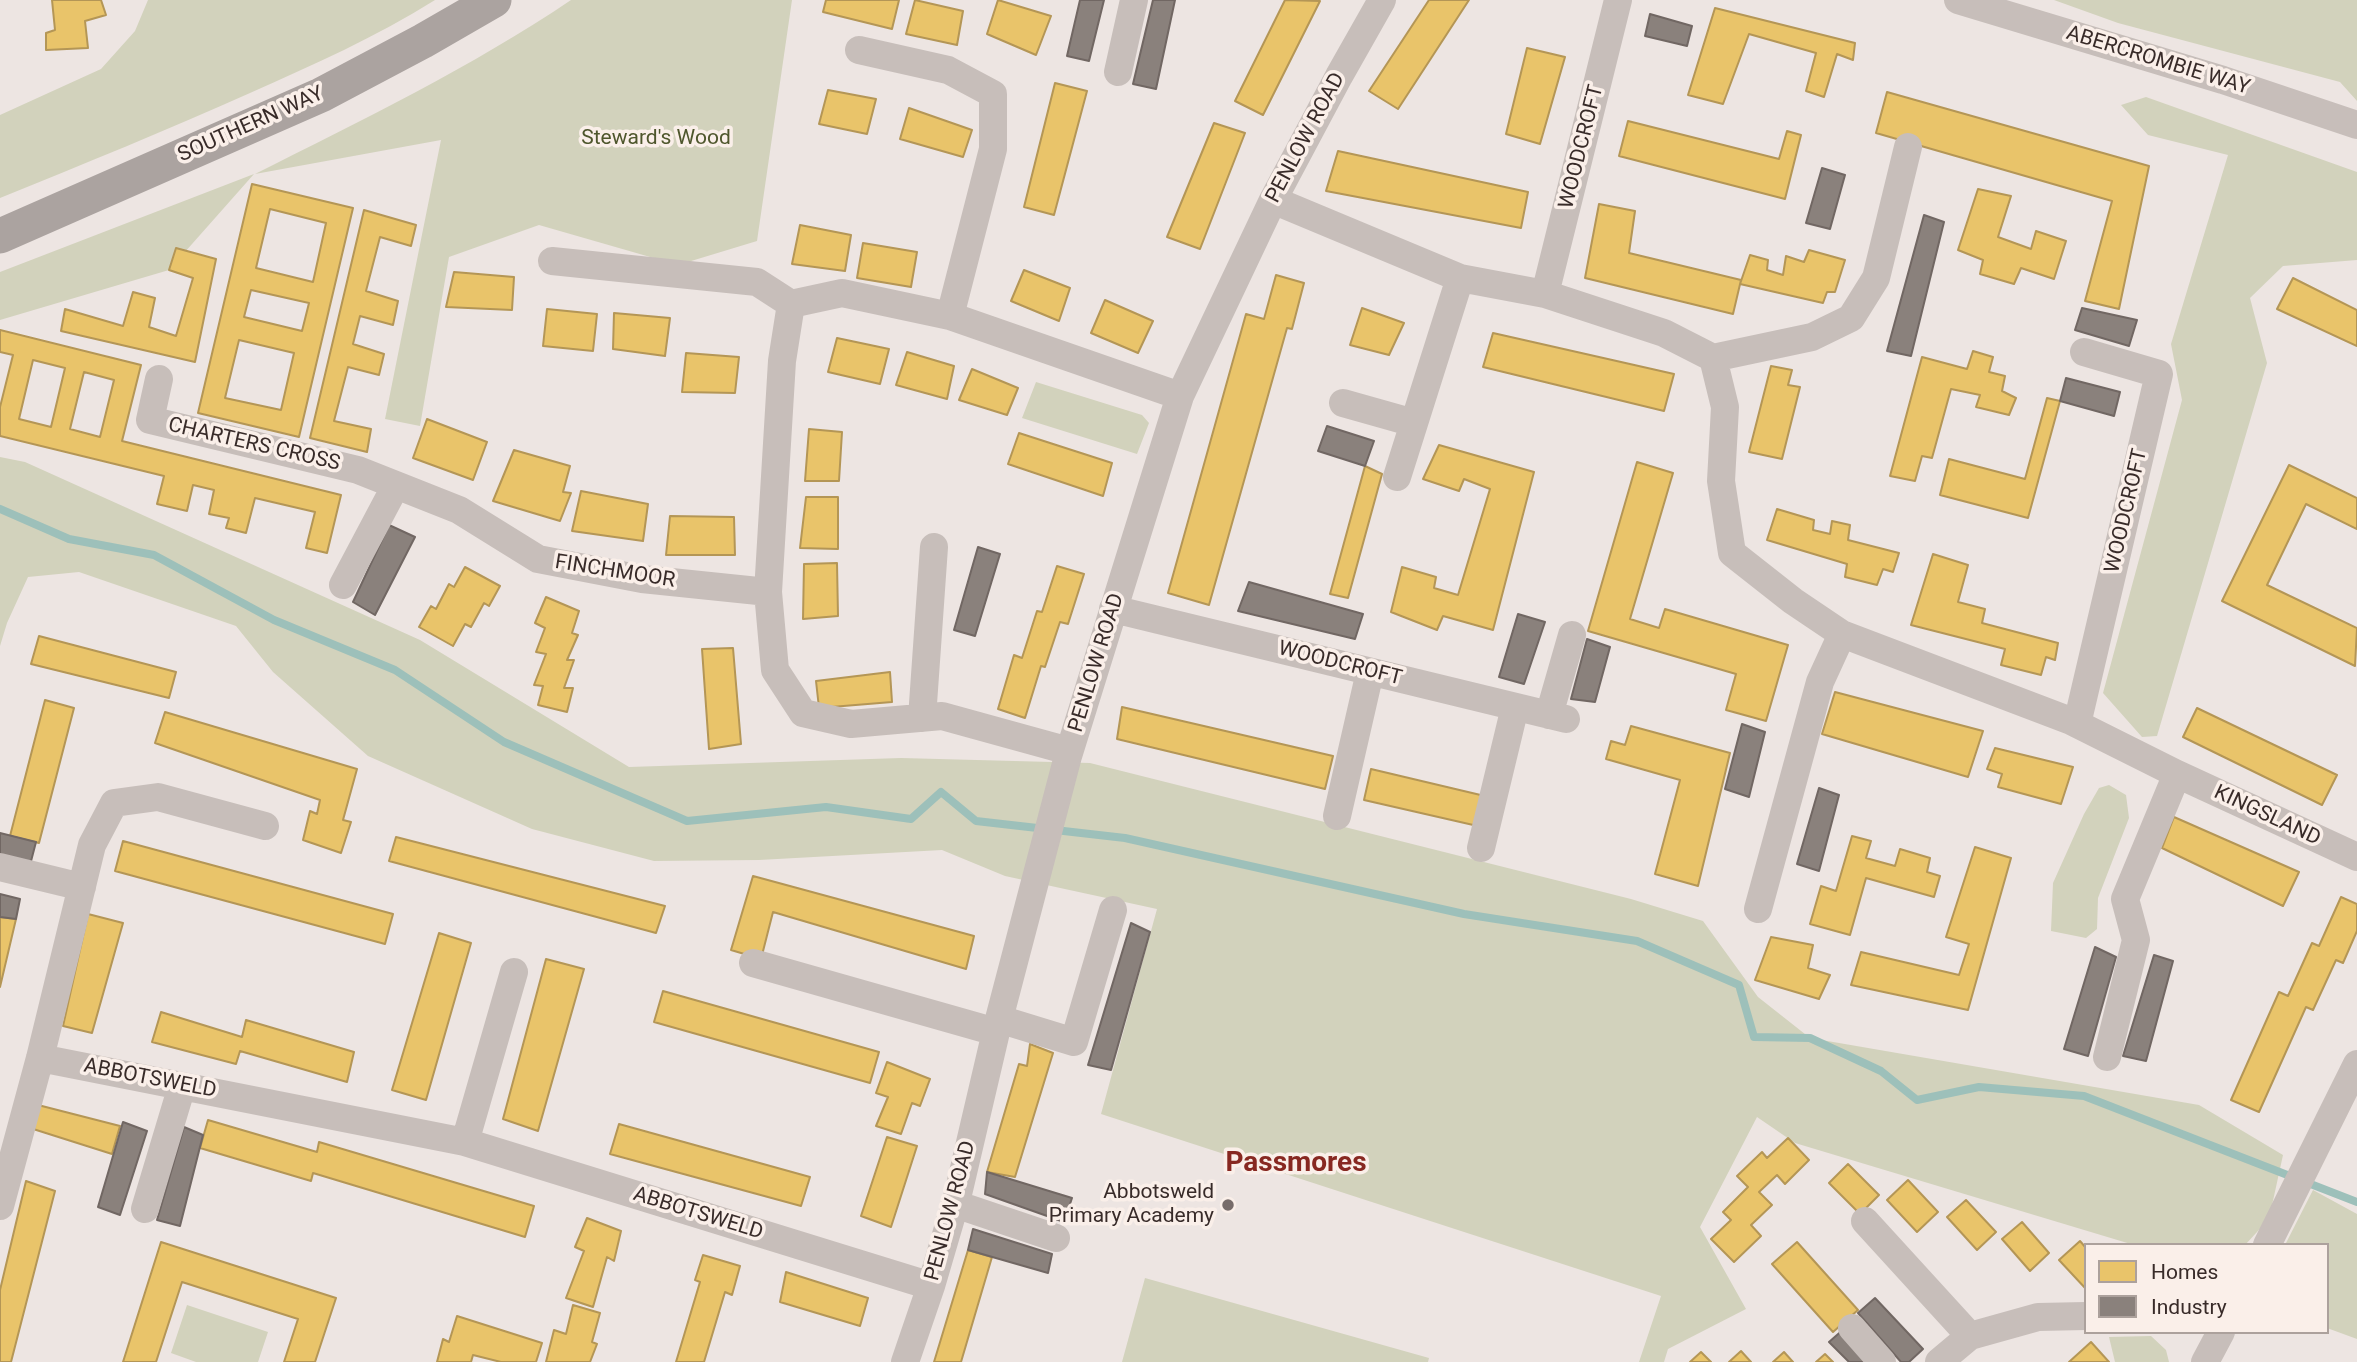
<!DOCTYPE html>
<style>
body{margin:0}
#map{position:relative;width:2357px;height:1362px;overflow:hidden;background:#ede5e2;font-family:Roboto,sans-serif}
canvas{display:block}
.legend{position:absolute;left:2084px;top:1243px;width:245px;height:91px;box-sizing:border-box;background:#faefe9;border:2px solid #aca19c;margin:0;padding:9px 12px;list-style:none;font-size:21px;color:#382b29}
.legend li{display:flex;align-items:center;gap:14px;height:35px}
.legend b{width:35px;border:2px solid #aca19c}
</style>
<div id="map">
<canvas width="2357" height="1362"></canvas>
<ul class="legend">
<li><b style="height:19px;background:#e9c46a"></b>Homes</li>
<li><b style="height:19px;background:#8a817c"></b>Industry</li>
</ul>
</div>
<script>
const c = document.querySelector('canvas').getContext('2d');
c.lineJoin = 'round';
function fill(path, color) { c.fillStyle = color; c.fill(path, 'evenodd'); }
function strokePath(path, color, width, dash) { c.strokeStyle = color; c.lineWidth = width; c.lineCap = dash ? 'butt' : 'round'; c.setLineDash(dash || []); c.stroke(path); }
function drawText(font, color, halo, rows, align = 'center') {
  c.font = font + ' Roboto,sans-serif'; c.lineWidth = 7; c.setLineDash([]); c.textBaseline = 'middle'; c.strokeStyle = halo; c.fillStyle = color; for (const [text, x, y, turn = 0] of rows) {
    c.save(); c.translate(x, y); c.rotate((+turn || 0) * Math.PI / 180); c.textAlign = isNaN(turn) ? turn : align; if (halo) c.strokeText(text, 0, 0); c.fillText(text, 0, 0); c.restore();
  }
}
const green = new Path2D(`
 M148 0H435C376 37 313 65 250 93 167 130 84 164 0 198V115L101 69 135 31Z
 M571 0H792L757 241 678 265 539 225 449 257 420 426 385 419 441 140 255 174C362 120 472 67 571 0Z
 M2054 0H2357V101L2340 82 2118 23Z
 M2146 97 2357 172V260L2283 266 2250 298 2267 363 2157 736 2142 737 2103 693 2182 400 2171 344 2228 155 2148 135 2121 105Z
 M254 174 169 270 0 320V272Z
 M1036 382 1142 415 1149 423 1137 454 1022 418Z
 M0 457 25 462 420 640 629 767 901 758 1090 763 1631 899 1703 921 1758 997 1810 1038 2199 1105 2283 1155 2269 1219 2245 1245H2134L1795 1143 1757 1117 1700 1227 1746 1309 1668 1349 1664 1362H1639L1661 1296 1101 1114 1157 909 1005 876 942 850 759 860 654 861 532 829 368 756 273 672 236 626 79 572 28 577 7 623 0 646Z
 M2109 785 2126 795 2129 818 2098 898 2097 929 2086 938 2051 931 2053 883 2084 814 2099 788Z
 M2313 1190 2357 1214V1339L2327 1328V1245H2285Z
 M1145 1278 1429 1358 1428 1362H1122Z
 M187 1305 268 1332 258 1362H196L171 1353Z
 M2151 1336 2166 1350 2169 1362H2115L2109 1337Z`);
const homes = new Path2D(`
 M52 0H101L106 15 85 21 88 48 46 50V33L55 30Z
 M826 0H899L892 29 823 12Z
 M915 0 963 11 957 45 906 34Z
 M998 0 1051 16 1036 55 987 34Z
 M1285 0 1320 1 1263 115 1235 101Z
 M1429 0H1469L1398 109 1369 91Z
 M1715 8 1855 43 1853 60 1837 54 1824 97 1806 91 1816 53 1749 34 1723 104 1688 95Z
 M1527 48 1565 57 1540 144 1506 134Z
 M1055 83 1087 91 1054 215 1024 207Z
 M828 90 876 99 867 134 819 124Z
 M1887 92 2149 166 2119 309 2085 301 2112 201 1876 133Z
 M909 108 972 130 963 157 900 139Z
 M1628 121 1779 159 1787 131 1801 135 1785 199 1619 156Z
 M1214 123 1245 133 1200 249 1167 237Z
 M1338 151 1528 192 1521 228 1326 191Z
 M252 184 353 208 299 437 198 413ZM270 209 326 223 313 282 256 268ZM251 290 309 303 302 331 244 317ZM239 340 294 353 281 410 225 398Z
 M1978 189 2011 196 1998 237 2031 249 2036 231 2066 241 2054 279 2021 268 2014 284 1980 274 1983 260 1958 250Z
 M1599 204 1635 211 1629 253 1741 280 1733 314 1585 278Z
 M364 210 416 225 411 246 380 237 366 291 398 301 393 325 360 316 353 344 384 354 379 375 348 367 334 421 371 429 367 452 310 438Z
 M800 225 851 235 845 271 792 264Z
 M863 243 917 252 911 287 857 278Z
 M176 248 216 259 195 362 61 331 65 309 123 326 133 292 155 298 149 327 176 336 193 278 169 270Z
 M1809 250 1845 260 1835 292H1827L1823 303 1740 284 1750 255 1768 260 1767 270 1783 275 1786 256 1804 262Z
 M1024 270 1070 288 1059 321 1011 301Z
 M454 272 514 277 512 310 446 307Z
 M1276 275 1304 283 1292 329 1287 328 1209 605 1168 593 1246 314 1264 319Z
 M2293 278 2357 310V346L2277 309Z
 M1105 300 1153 321 1138 353 1091 333Z
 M1362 308 1404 323 1389 355 1350 345Z
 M547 309 597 314 593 351 543 346Z
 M614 313 670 318 665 356 613 349Z
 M0 330 141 365 122 441 341 495 327 553 306 548 315 512 255 498 246 533 226 528 229 518 209 514 214 490 193 485 187 511 157 504 164 476 0 436V407L13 355 0 352ZM33 360 65 368 51 427 19 419ZM84 372 114 380 100 437 70 429Z
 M1493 333 1674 374 1664 411 1483 367Z
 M837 338 889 349 880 384 828 372Z
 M1973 351 1993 357 1989 372 2005 376 2002 391 2016 398 2009 415 1976 407 1980 395 1951 389 1932 458 1922 456 1915 481 1890 476 1922 357 1967 369Z
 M907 352 954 366 947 399 896 385Z
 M686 353 739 357 735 393 682 392Z
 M1771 366 1792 370 1788 385 1800 387 1782 459 1749 452Z
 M972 369 1018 388 1007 415 959 400Z
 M2047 398 2060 401 2028 518 1940 495 1949 459 2025 479Z
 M427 419 487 442 473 480 413 458Z
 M809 429 842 432 839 481H805Z
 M1019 433 1112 463 1103 496 1008 464Z
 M1439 445 1534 472 1493 630 1443 616 1437 630 1391 612 1402 567 1436 577 1434 588 1458 595 1490 489 1464 479 1459 491 1423 479Z
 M514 450 570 466 563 492 571 493 560 521 493 501Z
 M1637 462 1673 473 1630 619 1659 628 1665 609 1788 645 1766 721 1726 710 1736 674 1588 631Z
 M2289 465 2357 498V529L2306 504 2267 585 2357 628 2355 666 2222 601Z
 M1365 466 1382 474 1348 598 1330 594Z
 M581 491 648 504 643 541 572 531Z
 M806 497H838V549L800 548Z
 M1777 509 1814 520 1813 530 1830 534 1832 521 1850 525 1848 540 1899 553 1893 572 1883 569 1877 585 1845 577 1847 564 1767 540Z
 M670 516 734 517 735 555H666Z
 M1933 554 1968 565 1958 602 1985 609 1982 623 2058 643 2055 660 2046 657 2041 675 2001 665 2005 649 1911 625Z
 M837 563 838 616 803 619 804 564Z
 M1057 566 1084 574 1068 624 1060 622 1045 667 1041 666 1025 718 998 709 1014 655 1022 658 1037 611 1042 612Z
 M465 567 500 586 489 606 484 603 471 627 465 624 453 646 419 627 431 606 436 609 449 584 454 587Z
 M546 597 579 611 572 633 578 635 567 660H574L564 688H573L567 712 538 705 543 686 534 685 546 654 536 652 545 628 535 623Z
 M39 636 176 672 169 698 31 664Z
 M733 648 741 744 709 749 702 649Z
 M890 672 892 702 819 708 816 681Z
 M1835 692 1983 731 1968 777 1822 734Z
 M45 700 74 708 39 843 10 836Z
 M1122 707 1333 756 1325 789 1117 739Z
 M2197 708 2337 775 2322 805 2183 737Z
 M165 712 357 769 343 820 351 822 341 853 303 840 310 811 317 814 320 800 155 743Z
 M1631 726 1730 753 1698 886 1655 874 1680 780 1606 759 1611 741 1625 745Z
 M1995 748 2073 767 2061 804 1998 787 2002 774 1987 769Z
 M1371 769 1489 797 1482 827 1364 800Z
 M2174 817 2299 872 2283 906 2162 848Z
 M1852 836 1871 841 1866 858 1895 866 1900 849 1930 858 1927 872 1940 876 1934 897 1866 878 1850 935 1810 924 1821 886 1836 891Z
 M396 837 665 906 656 933 389 861Z
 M123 841 393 914 385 944 115 871Z
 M1975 847 2011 858 1968 1010 1851 985 1861 952 1959 975 1969 944 1946 937Z
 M753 876 974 936 966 969 773 912 761 959 731 950Z
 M2341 897 2357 904V931L2343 963 2336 960 2313 1010 2306 1007 2259 1112 2231 1100 2279 992 2288 996 2312 943 2319 946Z
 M88 914 123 923 92 1033 63 1026Z
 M0 917 16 919 0 987Z
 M439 933 471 943 426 1100 392 1090Z
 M1771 937 1813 945 1808 968 1830 975 1819 999 1755 980Z
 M546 959 584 969 538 1131 503 1119Z
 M663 991 879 1052 870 1083 654 1022Z
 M161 1012 242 1037 246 1020 354 1052 347 1082 240 1051 236 1064 152 1042Z
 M1030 1044 1053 1053 1015 1177 987 1172 1019 1064 1027 1066Z
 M887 1062 930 1079 920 1106 912 1103 901 1134 876 1126 888 1097 876 1093Z
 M38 1105 120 1126 112 1154 30 1128Z
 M208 1120 317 1152 319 1142 534 1206 525 1237 313 1173 311 1181 200 1148Z
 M619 1124 810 1177 801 1206 610 1154Z
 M887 1137 917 1146 891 1227 861 1216Z
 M1788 1138 1809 1160 1785 1184 1777 1175 1759 1192 1772 1205 1751 1225 1761 1236 1734 1262 1711 1239 1731 1220 1723 1212 1748 1187 1737 1176 1762 1152 1767 1158Z
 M1848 1164 1879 1195 1860 1214 1829 1183Z
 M1908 1180 1938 1212 1917 1232 1887 1200Z
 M26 1181 55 1191 11 1362H0V1290Z
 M1966 1200 1996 1232 1977 1250 1947 1217Z
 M587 1218 621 1231 614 1261 607 1257 593 1307 566 1298 584 1251 575 1247Z
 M2022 1222 2049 1253 2030 1271 2002 1239Z
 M2080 1241 2086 1248V1289L2059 1260Z
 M161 1242 336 1298 315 1362H284L298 1319 182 1282 156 1362H123Z
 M1797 1242 1858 1310 1833 1332 1772 1264Z
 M968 1250 992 1257 961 1362H934Z
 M703 1255 740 1266 732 1295 725 1292 704 1362H676L700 1282 695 1280Z
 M786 1272 868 1298 860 1326 780 1302Z
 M573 1305 600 1313 592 1342 597 1344 590 1362H546L554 1330 566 1334Z
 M457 1316 542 1343 536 1362H501L473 1355 471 1362H437L443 1339 449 1342Z
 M2091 1342 2109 1362H2069Z
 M1741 1351 1751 1362H1729Z
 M1701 1352 1711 1362H1690Z
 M1784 1352 1793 1362H1773Z
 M1825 1354 1833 1362H1816Z`);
const industry = new Path2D(`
 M1080 0H1104L1089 61 1067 56Z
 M1153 0H1175L1156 89 1133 84Z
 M1650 14 1692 26 1687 46 1645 36Z
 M1822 168 1845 175 1830 229 1806 223Z
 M1924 215 1944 222 1911 356 1887 351Z
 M2082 308 2137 320 2129 346 2075 330Z
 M2066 378 2120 392 2114 416 2060 401Z
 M1327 426 1374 441 1365 466 1318 451Z
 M389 525 415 537 375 615 353 602Z
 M978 547 1000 554 975 636 954 630Z
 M1249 582 1363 614 1355 639 1238 611Z
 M1518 614 1545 622 1524 684 1499 677Z
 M1587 639 1610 647 1595 702 1571 699Z
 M1742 724 1765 732 1749 797 1725 789Z
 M1819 788 1839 795 1819 871 1797 864Z
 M0 833 36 842 30 865 0 857Z
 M0 894 20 899 16 919 0 917Z
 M1131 923 1150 932 1111 1070 1088 1065Z
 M2095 947 2116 957 2088 1056 2064 1049Z
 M2154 955 2173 961 2146 1061 2123 1056Z
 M123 1122 147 1131 120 1215 98 1207Z
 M184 1127 203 1135 180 1226 157 1220Z
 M987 1172 1072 1198 1064 1222 985 1194Z
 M973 1229 1052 1254 1048 1273 968 1250Z
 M1875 1298 1923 1349 1909 1362H1901L1858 1313Z
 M1845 1328 1878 1362H1849L1829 1342Z`);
const stream = new Path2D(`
 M0 509 69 539 154 555 274 620 395 670 504 742 687 821 826 807 911 819 941 792 976 821 1125 838 1464 914 1637 941 1739 985 1754 1037 1810 1038 1881 1071 1917 1100 1979 1087 2084 1096 2357 1202`);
const minor = new Path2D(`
 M1958 0 2223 80 2357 125
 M859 50 948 70 993 94V149L950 316
 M1118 72 1134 0
 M1273 200 1460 278 1545 294 1664 333 1713 358 1725 407 1721 481 1732 553 1793 601 1842 634 2071 721 2177 774 2357 857
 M552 261 757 282 791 304
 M1545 294 1618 0
 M1713 358 1812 337 1851 318 1876 278 1908 147
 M159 379 150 420 358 470 459 510 538 559 642 579 768 592
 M1343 403 1414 423
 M1397 477 1460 278
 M343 585 396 485
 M1113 609 1566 719
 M1549 715 1572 635
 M922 718 934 547
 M2077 724 2159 374 2084 352
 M1069 751 942 716 851 724 803 713 775 670 768 592 782 361 791 304 842 293 950 316 1180 396
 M1337 816 1370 672
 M1481 848 1515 707
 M0 867 82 887
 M1758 909 1820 682 1842 634
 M753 963 996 1032
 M999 1019 1074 1042 1113 910
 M2107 1057 2136 940 2125 899 2177 774
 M40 1058 465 1142 931 1286
 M465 1142 514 972
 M955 1204 1056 1238
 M0 1206 40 1058 92 845 114 803 158 797 265 826
 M145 1209 182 1086
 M1865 1221 1970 1336
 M2267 1245 2357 1064
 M1852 1328 1882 1362
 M905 1362 931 1286 958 1194 999 1019 1068 756 1180 396 1273 200 1339 76 1382 0
 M1939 1362 1970 1336 2038 1317 2086 1316
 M2205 1362 2221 1332`);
const major = new Path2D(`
 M0 236 321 95 423 41 494 0`);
const markers = [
 [1228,1205,7,"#776c6a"]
];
const streetNames = [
 ["ABERCROMBIE WAY",2158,61,17],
 ["SOUTHERN WAY",251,125,-24],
 ["PENLOW ROAD",1306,138,-62],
 ["WOODCROFT",1582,147,-76],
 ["CHARTERS CROSS",254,445,13],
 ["WOODCROFT",2127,511,-77],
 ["FINCHMOOR",615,572,9],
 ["PENLOW ROAD",1097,663,-73],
 ["WOODCROFT",1340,664,14],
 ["KINGSLAND",2267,816,25],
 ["ABBOTSWELD",150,1079,11],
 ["PENLOW ROAD",951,1211,-75],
 ["ABBOTSWELD",698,1214,17]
];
const parkNames = [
 ["Steward's Wood",656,139]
];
const poiNames = [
 ["Abbotsweld",1214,1193],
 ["Primary Academy",1214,1217]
];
const districtNames = [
 ["Passmores",1296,1164]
];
fill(green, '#d2d2bc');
fill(homes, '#e9c46a');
strokePath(homes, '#b49656', 2);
fill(industry, '#8a817c');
strokePath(industry, '#716763', 2);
strokePath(stream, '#9dc0ba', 8);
strokePath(minor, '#c7beba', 28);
strokePath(major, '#aba3a0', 35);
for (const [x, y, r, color] of markers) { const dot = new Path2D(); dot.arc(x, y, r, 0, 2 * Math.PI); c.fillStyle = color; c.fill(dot); strokePath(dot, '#faefe9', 2.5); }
drawText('21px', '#382b29', '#faefe9', streetNames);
drawText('21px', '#4e562c', '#faefe9', parkNames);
drawText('21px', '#382b29', '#faefe9', poiNames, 'right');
drawText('bold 28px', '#872821', '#faefe9', districtNames);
</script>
